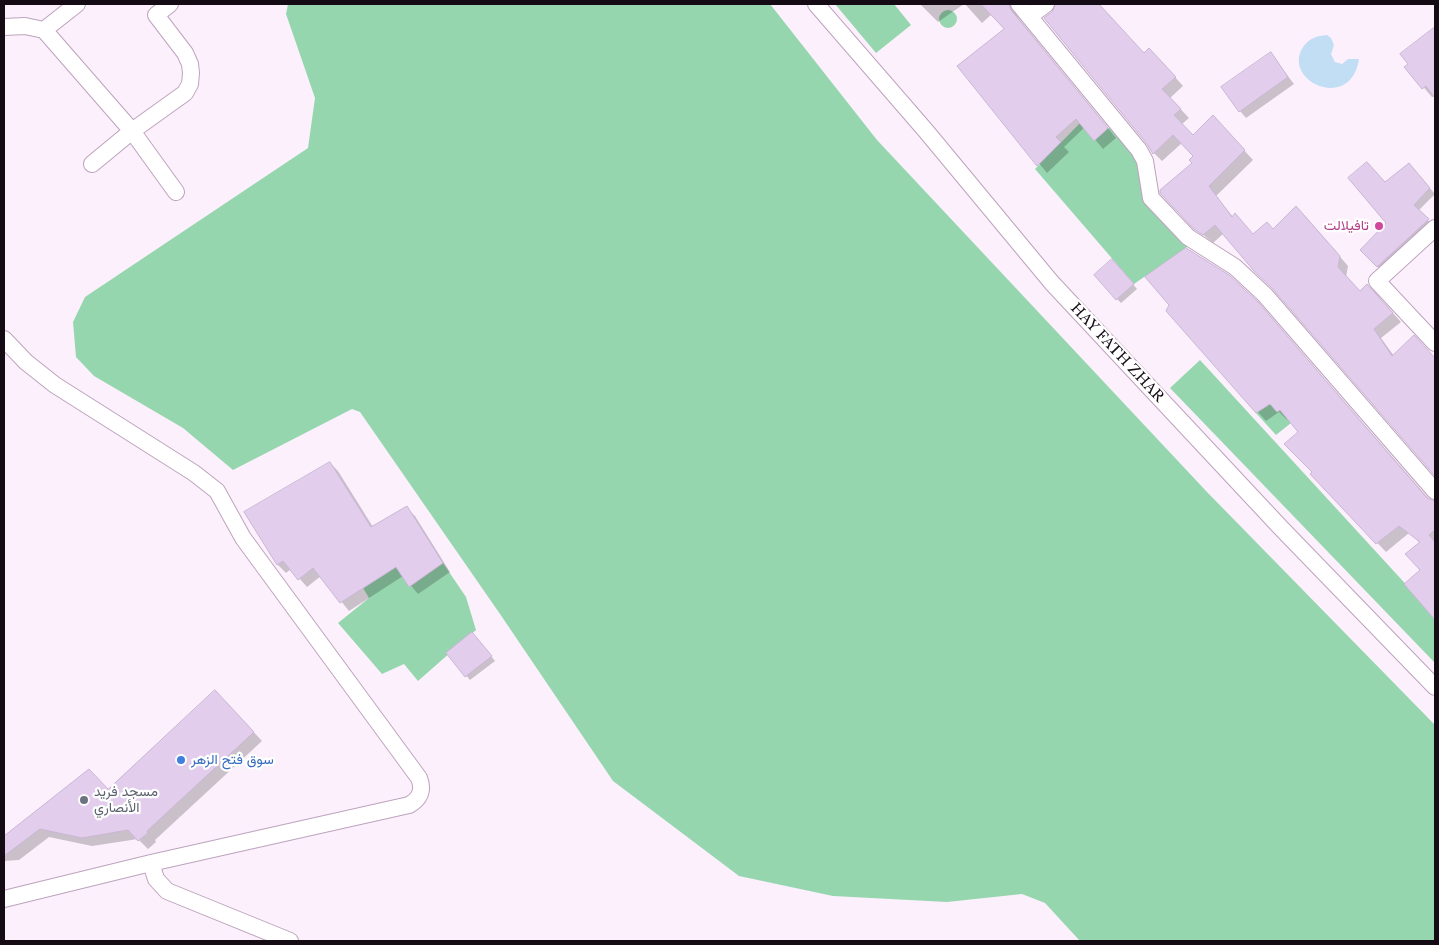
<!DOCTYPE html>
<meta charset="utf-8">
<style>
body{margin:0}
#map{position:relative;width:1439px;height:945px;overflow:hidden;background:#fcf0fc;font-family:"Libre Baskerville",serif}
canvas{display:block}
.frame{position:absolute;inset:0;border:5px solid #140b14;pointer-events:none}
</style>
<div id="map">
<canvas width="1439" height="945"></canvas>
<div class="frame"></div>
</div>
<script>
const c = document.querySelector('canvas').getContext('2d');
c.lineJoin = 'round';
function fill(path, color) { c.fillStyle = color; c.fill(path, 'evenodd'); }
function strokePath(path, color, width, dash) { c.strokeStyle = color; c.lineWidth = width; c.lineCap = dash ? 'butt' : 'round'; c.setLineDash(dash || []); c.stroke(path); }
function drawText(font, color, halo, rows, align = 'center') {
  c.font = font + ' "Libre Baskerville",Vazirmatn,serif'; c.lineWidth = 4.5; c.setLineDash([]); c.textBaseline = 'middle'; c.strokeStyle = halo; c.fillStyle = color; for (const [text, x, y, turn = 0] of rows) {
    c.save(); c.translate(x, y); c.rotate((+turn || 0) * Math.PI / 180); c.textAlign = isNaN(turn) ? turn : align; if (halo) c.strokeText(text, 0, 0); c.fillText(text, 0, 0); c.restore();
  }
}
const green = new Path2D(`
 M288 4H770L877 140 1207 492 1435 725V941H1080L1045 903 1022 894 947 902 833 896 739 876 613 781 500 614 360 412 352 409 233 470 183 428 94 376 76 357 73 322 85 297 308 148 315 98 286 14Z
 M835 4H894L911 25 876 53Z
 M939 19a9 9 0 1 1 18 0a9 9 0 1 1-18 0Z
 M1080 123 1094 141 1111 126 1139 162 1190 245 1134 284 1035 169Z
 M1200 360 1435 616V663L1170 388Z
 M1270 404 1277 412 1280 410 1291 423 1276 435 1256 413Z
 M443 563 466 597 476 630 418 681 404 664 382 674 338 623 369 598 363 588 396 567 409 586Z`);
const water = new Path2D(`
 M1327 35 1331 38 1334 45 1331 54 1335 62 1342 64 1348 59H1359C1351 113 1281 81 1303 47 1309 38 1317 36 1327 35Z`);
const shadow = new Path2D(`
 M920 4H964L938 22Z
 M965 4H1023L1018 9 1017 15 1020 20 1116 138 1103 149 1085 127 1064 147 1069 152 1047 173 959 66 1006 29 992 14 982 23Z
 M1057 4H1098L1144 55 1158 58 1183 86 1170 98 1189 118 1182 124 1193 136 1221 125 1253 160 1216 196 1233 217 1254 235 1274 231 1305 216 1348 266 1346 277 1361 292 1376 294 1401 322 1381 338 1394 356 1422 345 1435 359V474L1276 291 1224 233 1213 243 1195 228 1194 164 1195 156 1182 143 1162 161 1154 153 1056 9Z
 M1435 28V96L1432 97 1406 67 1410 64 1402 54Z
 M1271 54 1294 84 1246 118 1240 111Z
 M1414 170 1435 194 1418 211 1434 226 1383 272 1361 250 1387 223 1385 183Z
 M1116 265 1137 289 1121 303 1117 299Z
 M1167 311 1266 312 1429 499 1435 502V618L1405 584 1421 570 1420 543 1409 533 1386 552 1312 474 1314 472 1300 432 1289 418 1287 420 1279 412 1266 421Z
 M330 463 338 471 373 527 406 508 415 516 450 572 418 594 403 576 349 611 321 576 307 587 291 569 286 573 278 565 245 513Z
 M476 638 495 661 470 680 448 654Z
 M224 700 262 741 155 840 156 842 148 849 138 839 92 846 49 837 19 860 4 861V838L89 771 108 790Z`);
const building = new Path2D(`
 M981 4H1009L1011 10 1108 128 1094 141 1076 119 1056 137 1061 142 1037 166 957 66 1004 29Z
 M1056 4H1099L1144 53 1149 48 1176 77 1162 89 1181 109 1174 115 1193 135 1213 115 1245 150 1209 186 1232 217 1235 213 1253 234 1267 222 1273 229 1296 206 1340 256 1338 267 1360 291 1367 284 1393 313 1374 329 1392 356 1414 335 1435 358V476L1272 288 1254 271 1215 225 1203 235 1194 229 1160 193V190L1192 163 1189 160 1193 156 1173 135 1153 154 1147 144 1044 18 1052 12Z
 M1435 27V98L1426 86 1422 89 1404 67 1408 64 1400 54Z
 M1271 52 1288 77 1239 112 1221 87Z
 M1367 162 1385 182 1409 163 1430 188 1414 205 1429 219 1377 267 1360 250 1386 223 1348 178Z
 M1186 248 1229 275 1258 302 1427 498 1435 501V530L1429 535 1435 542V620L1404 584 1420 570 1405 554 1420 542 1399 526 1376 544 1310 474 1312 472 1284 444 1298 432 1280 410 1277 412 1270 404 1256 413 1166 311 1169 305 1145 277Z
 M1112 259 1134 284 1116 300 1094 275Z
 M330 462 371 527 407 506 443 563 409 587 396 567 340 603 313 568 298 580 283 561 277 565 244 512Z
 M472 632 492 656 465 677 446 653Z
 M215 690 254 732 147 831 148 833 138 841 128 830 82 838 40 829 4 856V836L89 769 108 789Z`);
const minor = new Path2D(`
 M816 4 926 131 1052 283 1281 528 1435 687
 M1019 4 1139 150 1145 161 1151 198 1188 237 1235 267 1265 295 1435 491
 M1030 16 1046 4
 M4 27 25 26 44 30 132 131 176 192
 M44 30 77 4
 M92 164 132 131 185 93 190 84 191 73 190 64 185 53 156 15 170 4
 M1435 228 1377 281 1435 343
 M4 339 26 362 55 385 194 473 217 491 243 538 419 778C424 790 420 799 409 805L151 863 4 899
 M151 863 156 879 167 891 290 941`);
const markers = [
 [1379,226,5,"#d1479c"],
 [181,760,5,"#3f7fe0"],
 [84,800,5,"#6b7280"]
];
const hotelNames = [
 ["تافيلالت",1369,226]
];
const streetNames = [
 ["HAY FATH ZHAR",1117,353,47]
];
const shopNames = [
 ["سوق فتح الزهر",191,760]
];
const worshipNames = [
 ["مسجد فريد",94,792],
 ["الأنصاري",94,808]
];
fill(green, '#96d6af');
fill(water, '#c2def4');
fill(shadow, '#0003');
fill(building, '#e2cded');
strokePath(building, '#c9b5d4', 1);
strokePath(minor, '#bda3bd', 18);
strokePath(minor, '#fff', 16);
for (const [x, y, r, color] of markers) { const dot = new Path2D(); dot.arc(x, y, r, 0, 2 * Math.PI); c.fillStyle = color; c.fill(dot); strokePath(dot, '#fff', 2); }
drawText('14px', '#b23c85', '#fff', hotelNames, 'right');
drawText('14px', '#140b14', '#fff', streetNames);
drawText('14px', '#366cbe', '#fff', shopNames, 'left');
drawText('14px', '#5b616d', '#fff', worshipNames, 'left');
</script>
